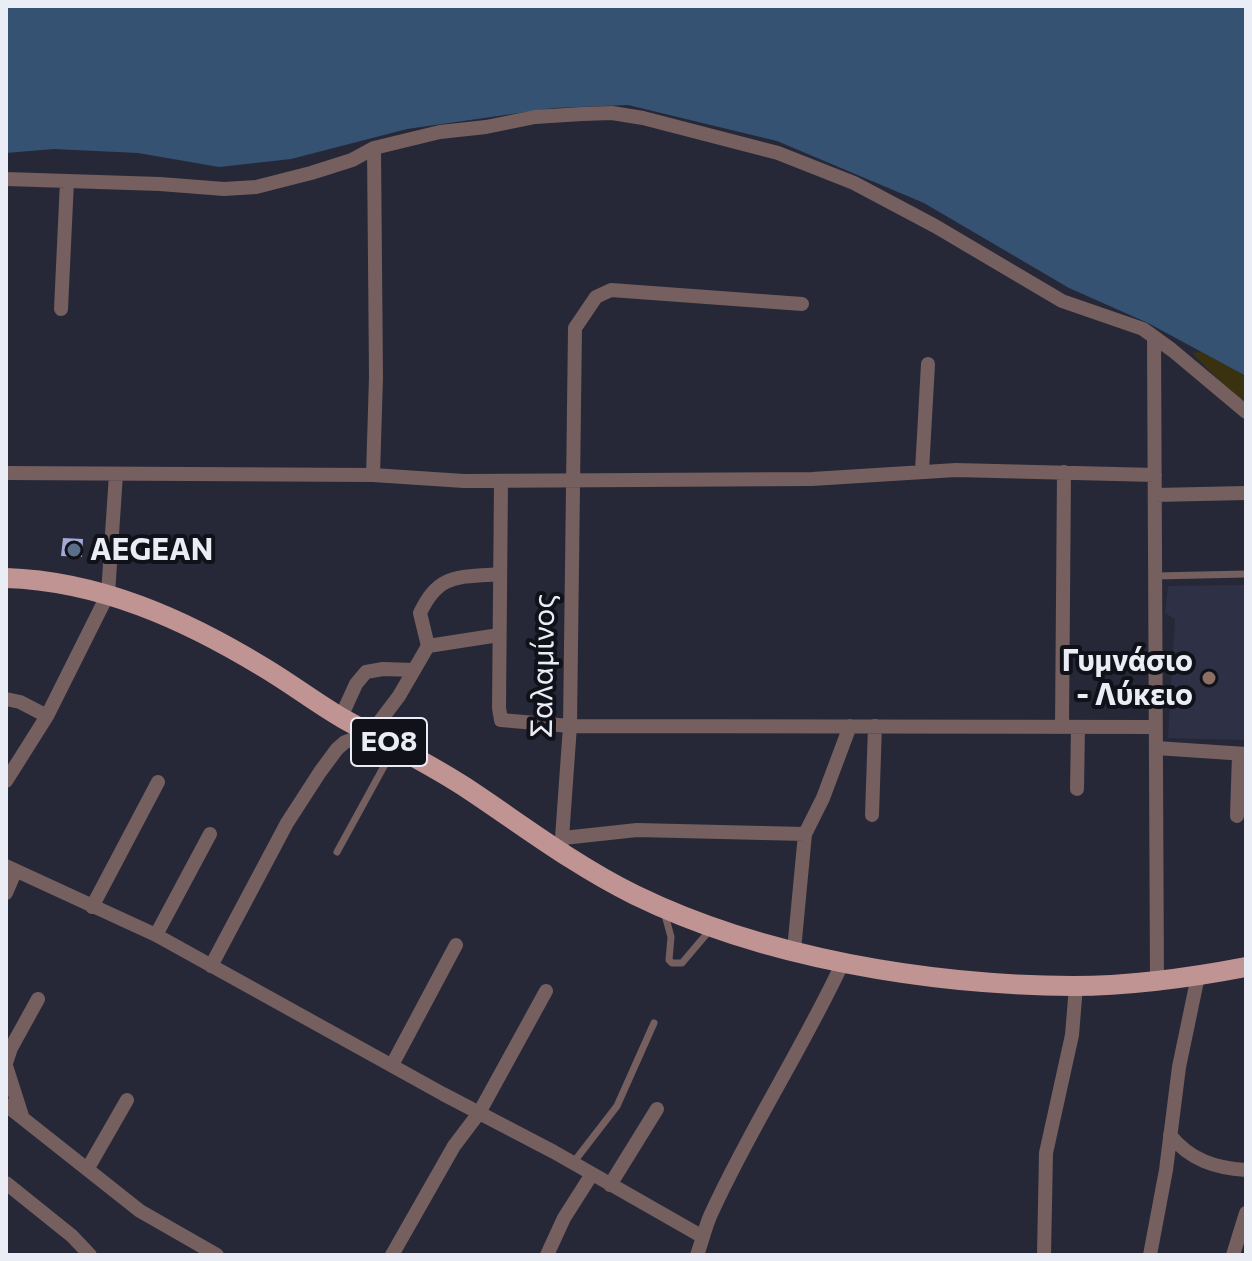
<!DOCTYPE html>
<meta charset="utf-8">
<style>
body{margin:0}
#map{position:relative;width:1252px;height:1261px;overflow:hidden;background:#262838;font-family:Commissioner,sans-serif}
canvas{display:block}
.frame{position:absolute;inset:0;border:8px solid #eaecf6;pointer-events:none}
</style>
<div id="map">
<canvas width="1252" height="1261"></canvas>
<div class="frame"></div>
</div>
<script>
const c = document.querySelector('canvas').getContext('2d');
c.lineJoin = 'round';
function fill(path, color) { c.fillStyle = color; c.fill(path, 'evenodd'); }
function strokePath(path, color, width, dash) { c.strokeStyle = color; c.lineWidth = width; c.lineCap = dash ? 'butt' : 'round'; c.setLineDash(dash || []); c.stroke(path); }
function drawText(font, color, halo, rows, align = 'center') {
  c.font = font + ' Commissioner,sans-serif'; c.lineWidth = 8; c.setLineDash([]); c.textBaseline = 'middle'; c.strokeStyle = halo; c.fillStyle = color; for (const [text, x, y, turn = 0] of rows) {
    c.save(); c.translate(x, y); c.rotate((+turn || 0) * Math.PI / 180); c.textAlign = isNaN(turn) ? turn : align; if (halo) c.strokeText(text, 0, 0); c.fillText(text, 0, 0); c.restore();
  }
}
const built = new Path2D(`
 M1246 585V740L1168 738 1175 619 1165 613 1168 586Z`);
const sand = new Path2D(`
 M1202 352 1246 376V403L1227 389 1192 353Z`);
const water = new Path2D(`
 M6 6H1246V376L1148 323 1069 288 924 203 777 141 628 105 554 108 407 129 291 159 219 167 138 153 54 149 6 153Z`);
const building = new Path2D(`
 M63 538 83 539 82 557 61 556Z`);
const lane = new Path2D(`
 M1156 576 1246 574
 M337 852 394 748
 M665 915 671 937 669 960 672 963H682L710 930
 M573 1163 617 1106 654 1023`);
const street = new Path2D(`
 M6 179 160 184 224 189 256 187 311 173 352 160 374 148 440 132 486 127 535 117 582 114 612 113 643 118 778 153 854 183 935 226 1062 301 1143 329 1172 350 1246 412
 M61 309 67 181
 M1154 337 1157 981
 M922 471 928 364
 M6 473 373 475 464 481 812 479 956 470 1155 475
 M373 475 376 377 374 148
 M501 481 499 708 501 720 570 726 1156 727
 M1155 495 1246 493
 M428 646 420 613C439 572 459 578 499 574
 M6 699 20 702 47 716
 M341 717 356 684 366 672 383 669 414 670
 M1062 727 1064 472
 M1156 748 1246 754
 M6 781 47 716 108 594 116 474
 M1077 789 1078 727
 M872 815 875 726
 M1237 816 1239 754
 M563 838 637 830 805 834
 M561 852 570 726 575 328 596 297 611 290 802 304
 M6 866 156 935 443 1094 554 1152 703 1237
 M6 893 15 872
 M92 907 158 782
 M156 935 210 834
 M794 950 805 834 823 798 850 726
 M211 966 287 823 320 772 337 749 345 742 371 733 399 696 428 646 499 635
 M6 1063 11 1048 38 999
 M392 1065 456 945
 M6 1066 22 1116
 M6 1105 140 1211 217 1255
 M1170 1135C1190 1160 1215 1168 1246 1170
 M88 1168 127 1100
 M6 1183 72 1236 90 1255
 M610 1185 657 1109
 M392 1255 454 1146 479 1113 546 991
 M547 1255 564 1218 592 1174
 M697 1255C702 1242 705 1227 711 1214 750 1128 803 1048 843 962
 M1044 1255 1046 1153 1072 1035 1076 986
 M1150 1255 1166 1170 1179 1067 1198 976
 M1233 1255 1246 1213`);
const primary = new Path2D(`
 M6 578C99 581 184 619 263 667 290 683 315 702 342 718 383 741 425 761 465 787 521 824 574 865 635 895 764 958 929 985 1073 986 1131 986 1189 978 1246 967`);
const markers = [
 [74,550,8,"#5c6f8a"],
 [1209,678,8,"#8d6e63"]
];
const shields = [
 [389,742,76]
];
const shieldNames = [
 ["ΕΟ8",389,742]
];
const poiNames = [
 ["AEGEAN",90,550],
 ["Γυμνάσιο",1193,661,"right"],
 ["- Λύκειο",1193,695,"right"]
];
const streetNames = [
 ["Σαλαμίνος",543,666,-89]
];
fill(built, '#2e3146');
fill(sand, '#393110');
fill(water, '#365272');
fill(building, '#a4aad6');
strokePath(lane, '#755f5f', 7);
strokePath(street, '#755f5f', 14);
strokePath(primary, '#c19494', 20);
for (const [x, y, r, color] of markers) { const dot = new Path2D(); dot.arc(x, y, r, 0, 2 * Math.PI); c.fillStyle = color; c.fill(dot); strokePath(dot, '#111219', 3); }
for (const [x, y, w] of shields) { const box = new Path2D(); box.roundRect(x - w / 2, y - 24, w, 48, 6); c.fillStyle = '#111219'; c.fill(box); strokePath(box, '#eaecf6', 2); }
drawText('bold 28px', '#eaecf6', null, shieldNames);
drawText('bold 30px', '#eaecf6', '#111219', poiNames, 'left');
drawText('30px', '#eaecf6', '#111219', streetNames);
</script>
